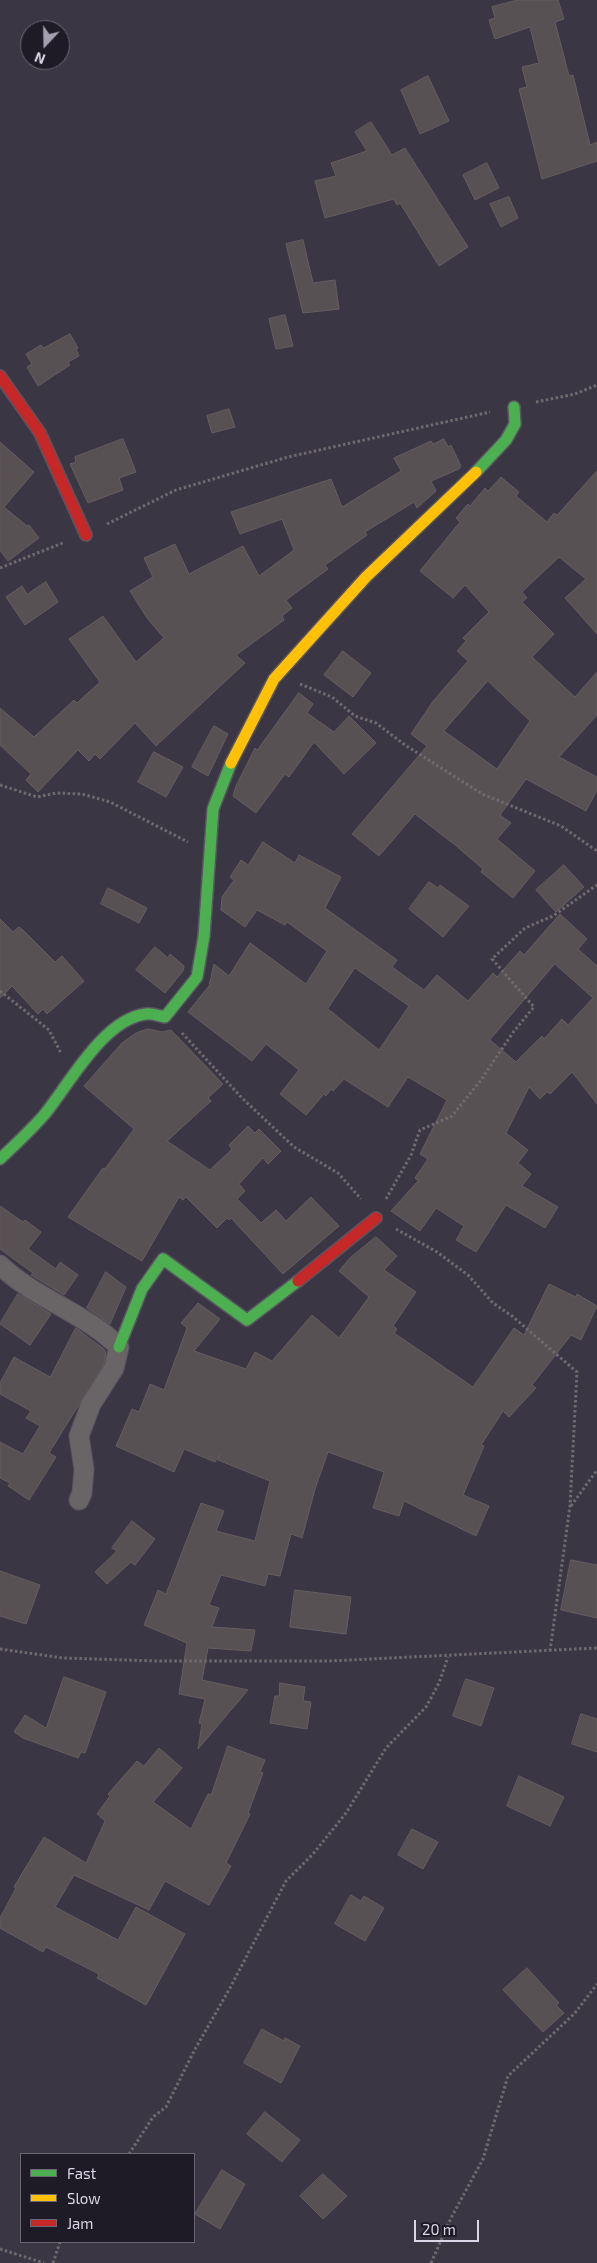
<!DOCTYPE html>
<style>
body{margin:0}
#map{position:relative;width:597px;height:2263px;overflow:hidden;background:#3b3644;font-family:"Exo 2",sans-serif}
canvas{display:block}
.legend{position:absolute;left:20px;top:2153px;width:175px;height:90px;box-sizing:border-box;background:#1e1b27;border:1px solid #6a6674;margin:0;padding:6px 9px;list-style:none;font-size:15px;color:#dcd7e8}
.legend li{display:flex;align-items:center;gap:10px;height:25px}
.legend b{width:25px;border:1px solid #6a6674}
.north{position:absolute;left:20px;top:20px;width:50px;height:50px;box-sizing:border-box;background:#1e1b27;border:1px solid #6a6674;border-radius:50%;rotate:201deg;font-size:14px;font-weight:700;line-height:20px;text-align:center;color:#dcd7e8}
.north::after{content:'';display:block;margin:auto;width:18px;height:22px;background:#a49faf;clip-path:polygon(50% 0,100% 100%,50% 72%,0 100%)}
.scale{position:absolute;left:414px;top:2220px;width:65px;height:22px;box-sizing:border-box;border:2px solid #dcd7e8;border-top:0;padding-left:6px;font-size:15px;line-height:18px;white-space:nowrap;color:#dcd7e8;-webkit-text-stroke:4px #1e1b27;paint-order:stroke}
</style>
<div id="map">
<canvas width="597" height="2263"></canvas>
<ul class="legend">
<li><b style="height:6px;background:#4caf50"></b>Fast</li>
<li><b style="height:6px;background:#ffc107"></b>Slow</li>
<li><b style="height:6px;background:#c62828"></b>Jam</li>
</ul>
<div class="north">N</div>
<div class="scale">20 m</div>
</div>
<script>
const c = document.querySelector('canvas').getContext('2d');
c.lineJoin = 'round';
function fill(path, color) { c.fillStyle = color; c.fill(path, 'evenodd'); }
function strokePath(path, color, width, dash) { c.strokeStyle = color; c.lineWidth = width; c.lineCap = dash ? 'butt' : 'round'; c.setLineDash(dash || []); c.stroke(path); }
const building = new Path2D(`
 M518 0H558L564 19 555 22 569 76 573 75 590 145 597 142V161L542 179 519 89 527 87 522 67 539 63 530 27 495 39 489 20 495 18 492 7Z
 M428 76 449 121 420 134 401 90Z
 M371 122 392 155 405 148 468 247 439 266 400 203 397 205 394 199 325 218 315 181 336 176 331 163 367 151 355 132Z
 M487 163 499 188 475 200 463 175Z
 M509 197 518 218 501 227 490 204Z
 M303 240 313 283 335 280 339 309 303 313 286 244Z
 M285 315 293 346 276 349 269 319Z
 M70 334 78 348 76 349 79 356 68 362 70 365 38 386 27 367 32 364 26 354 41 345 43 348Z
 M229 409 235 427 212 433 207 416Z
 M123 439 136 472 119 478 123 490 88 503 70 464 76 462 75 457Z
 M444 439 448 447 451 445 461 466 459 469 431 481 436 491 417 508 414 502 365 532 367 535 325 565 328 569 286 600 292 608 282 616 284 620 236 655 245 663 156 746 135 723 100 759 95 754 89 761 78 750 38 792 26 780 31 774 0 745V708L34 737 74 700 77 703 100 682 69 639 103 616 136 662 164 638 147 618 130 591 153 577 144 558 175 544 189 574 243 546 259 576 294 550 282 519 240 534 231 512 331 479 342 507 401 471 394 458 431 441 433 444Z
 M0 442 34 472 4 507 27 526 29 525 39 538 8 561 0 550Z
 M597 471V634L565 598 586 579 559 557 522 592 527 598 522 602 554 634 532 657 575 697 597 672V715L559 757 597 777V790L586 811 526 779 500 815 511 823 497 839 535 871 513 898 481 872 483 869 455 845 415 814 379 856 352 834 427 746 411 734 434 700 468 661 457 651 466 641 463 638 489 612 465 585 453 598 420 571 460 522 456 518 468 504 470 506 485 488 488 491 501 477 519 492 516 496 547 522 554 513 557 515ZM488 681 530 721 497 769 444 731Z
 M46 582 58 602 25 625 6 597 22 586 27 594Z
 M343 651 371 673 353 697 324 675Z
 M299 693 313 704 307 713 334 732 349 716 376 743 344 774 314 742 289 777 285 774 256 813 233 796 236 786 255 748 257 750Z
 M214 726 228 734 208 776 192 767Z
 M154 752 183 767 166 797 138 782Z
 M263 842 295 863 299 855 341 877 325 908 397 960 392 967 424 990 437 975 468 1001 493 973 497 977 520 951 524 955 560 914 587 939 578 949 597 966V1104L572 1072 550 1094 547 1092 540 1099 529 1087 506 1133 528 1150 518 1163 531 1174 522 1186 558 1207 545 1228 506 1205 476 1252 456 1240 464 1226 436 1208 420 1231 391 1211 418 1181 415 1178 428 1159 420 1154 447 1100 408 1077 388 1107 344 1079 333 1091 331 1089 326 1096 324 1094 306 1115 280 1094 299 1070 266 1044 252 1061 188 1012 209 986 214 964 229 976 250 943 306 984 327 951 287 922 285 925 257 910 245 927 221 910 222 897 234 880 230 877 241 860 248 865ZM555 964 593 998 568 1025 562 1019 544 1039 542 1036 516 1062 490 1040ZM355 968 409 1006 379 1050 328 1009Z
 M564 865 584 887 556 912 536 890Z
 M429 882 438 888 440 885 469 906 443 937 409 909Z
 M108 888 147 908 139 923 101 904Z
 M0 919 13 932 19 927 23 930 55 962 62 956 84 981 47 1014 43 1009 38 1014 12 986 0 998Z
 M155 947 168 958 170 954 184 966 183 971 165 993 136 970Z
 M148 1029 162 1032 171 1030 223 1084 208 1098 211 1101 167 1141 210 1170 232 1149 229 1145 248 1126 255 1133 259 1129 281 1151 268 1164 263 1158 239 1184 245 1191 237 1199 261 1223 276 1210 286 1221 311 1197 339 1226 283 1274 231 1218 229 1220 227 1218 217 1228 186 1197 183 1200 179 1197 142 1261 68 1217 103 1168 105 1169 134 1129 84 1086 122 1043 136 1033Z
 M0 1206 23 1222 25 1220 41 1232 28 1249 56 1269 60 1262 78 1275 64 1295 31 1275 33 1273 0 1249Z
 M376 1237 397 1256 384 1270 416 1292 393 1326 397 1329 394 1333 473 1387 514 1328 524 1335 549 1284 576 1297 577 1294 597 1306 581 1340 571 1335 532 1385 536 1388 509 1417 503 1411 481 1445 484 1446 463 1495 489 1506 476 1536 404 1501 399 1516 373 1508 384 1472 328 1452 315 1489 302 1538 291 1534 280 1576 268 1574 265 1586 221 1575 209 1605 219 1608 212 1627 255 1630 251 1651 208 1648 202 1680 248 1690 198 1749 202 1724 199 1723 205 1699 179 1694 187 1643 144 1625 158 1590 166 1594 201 1503 224 1511 216 1531 255 1541 270 1481 218 1460 220 1455 215 1462 184 1449 174 1472 116 1446 132 1409 139 1412 150 1384 164 1390 187 1328 181 1323 198 1303 220 1319 194 1351 246 1369 255 1352 272 1361 312 1315 339 1338 369 1297 339 1271 350 1258Z
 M106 1272 126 1287 110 1324 87 1308Z
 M18 1294 51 1314 30 1345 0 1324Z
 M76 1328 104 1349 106 1353 104 1364 49 1453 56 1457 29 1500 8 1486 10 1483 0 1478V1442L23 1454 40 1426 26 1418 31 1411 0 1394V1383L14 1357 50 1377Z
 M132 1521 155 1539 135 1565 131 1562 107 1584 95 1572 117 1551 112 1548Z
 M571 1560 597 1565V1618L561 1610Z
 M0 1571 40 1585 26 1624 0 1616Z
 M295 1590 351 1597 346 1634 290 1627Z
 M64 1677 106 1692 85 1753 81 1752 78 1758 23 1738 14 1732 25 1715 46 1728Z
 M466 1679 494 1688 481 1726 453 1716Z
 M280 1683 305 1687 303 1701 311 1702 307 1729 270 1723 275 1696H279Z
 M581 1714 597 1719V1752L572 1744Z
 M228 1746 265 1760 260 1772 263 1773 248 1813 250 1814 226 1863 231 1866 209 1905 165 1881 149 1910 74 1875 55 1907 118 1940 136 1907 185 1934 146 2005 97 1978 99 1974 46 1947 43 1952 0 1928V1918L16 1888 14 1887 44 1837 86 1863 105 1821 97 1814 110 1796 108 1794 137 1761 144 1766 159 1748 182 1768 153 1802 191 1829 208 1794 211 1795Z
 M519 1776 564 1797 550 1826 507 1806Z
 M412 1829 438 1842 423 1869 398 1855Z
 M351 1895 361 1901 364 1896 384 1908 365 1941 335 1924Z
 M527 1968 559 2003 556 2005 564 2013 543 2032 503 1990Z
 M262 2029 284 2041 285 2038 300 2046 281 2083 244 2063Z
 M265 2112 300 2140 282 2162 247 2134Z
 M222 2170 245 2184 220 2229 195 2214Z
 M323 2174 347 2196 323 2219 300 2196Z`);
const path = new Path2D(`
 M536 402 575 394 597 385
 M107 524 176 490 288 457 490 412
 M0 568 65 542
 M300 684 332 697 355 716 376 723 405 745 482 794 561 826 597 851
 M0 785 37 797 56 793 82 794 110 802 188 842
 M0 991 49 1030 61 1053
 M182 1033 242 1098 294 1147 338 1173 361 1199
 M386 1199 411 1155 420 1130 452 1116 481 1080 514 1031 534 1007 492 959 525 928 553 916 597 885
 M396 1229 437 1252 468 1275 493 1303 512 1316 577 1372 570 1506 550 1651
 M571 1506 597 1470
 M0 1649 63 1658 157 1661H329L597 1648
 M129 2154 153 2117 166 2107 194 2051 230 1988 286 1881 313 1854 346 1813 386 1748 426 1707 439 1683 448 1657
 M0 2249 44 2263
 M53 2263 60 2242
 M431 2263 451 2218 483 2159 508 2076 575 2013 597 1984`);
const street = new Path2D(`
 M0 1265C35 1299 86 1313 119 1347L114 1368 91 1404 79 1436 84 1469 82 1493 79 1500`);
const fast = new Path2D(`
 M476 472 506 440 515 424 514 407
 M0 1159C15 1145 30 1131 44 1115 69 1085 103 1019 146 1014 152 1013 159 1016 165 1017L197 977 204 936 213 809 231 763
 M119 1347 142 1289 163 1259 247 1320 298 1281`);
const slow = new Path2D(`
 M231 763 274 679 366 577 476 472`);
const jam = new Path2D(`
 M0 376 40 433 86 535
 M298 1281 376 1218`);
fill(building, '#585153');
strokePath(building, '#655e60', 1);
strokePath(street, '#595461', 21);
strokePath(fast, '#595461', 14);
strokePath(slow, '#595461', 14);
strokePath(jam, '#595461', 14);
strokePath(path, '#6f6a6e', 3, [2.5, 2.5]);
strokePath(street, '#696466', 19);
strokePath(fast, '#4caf50', 11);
strokePath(slow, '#ffc107', 11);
strokePath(jam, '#c62828', 11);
</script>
